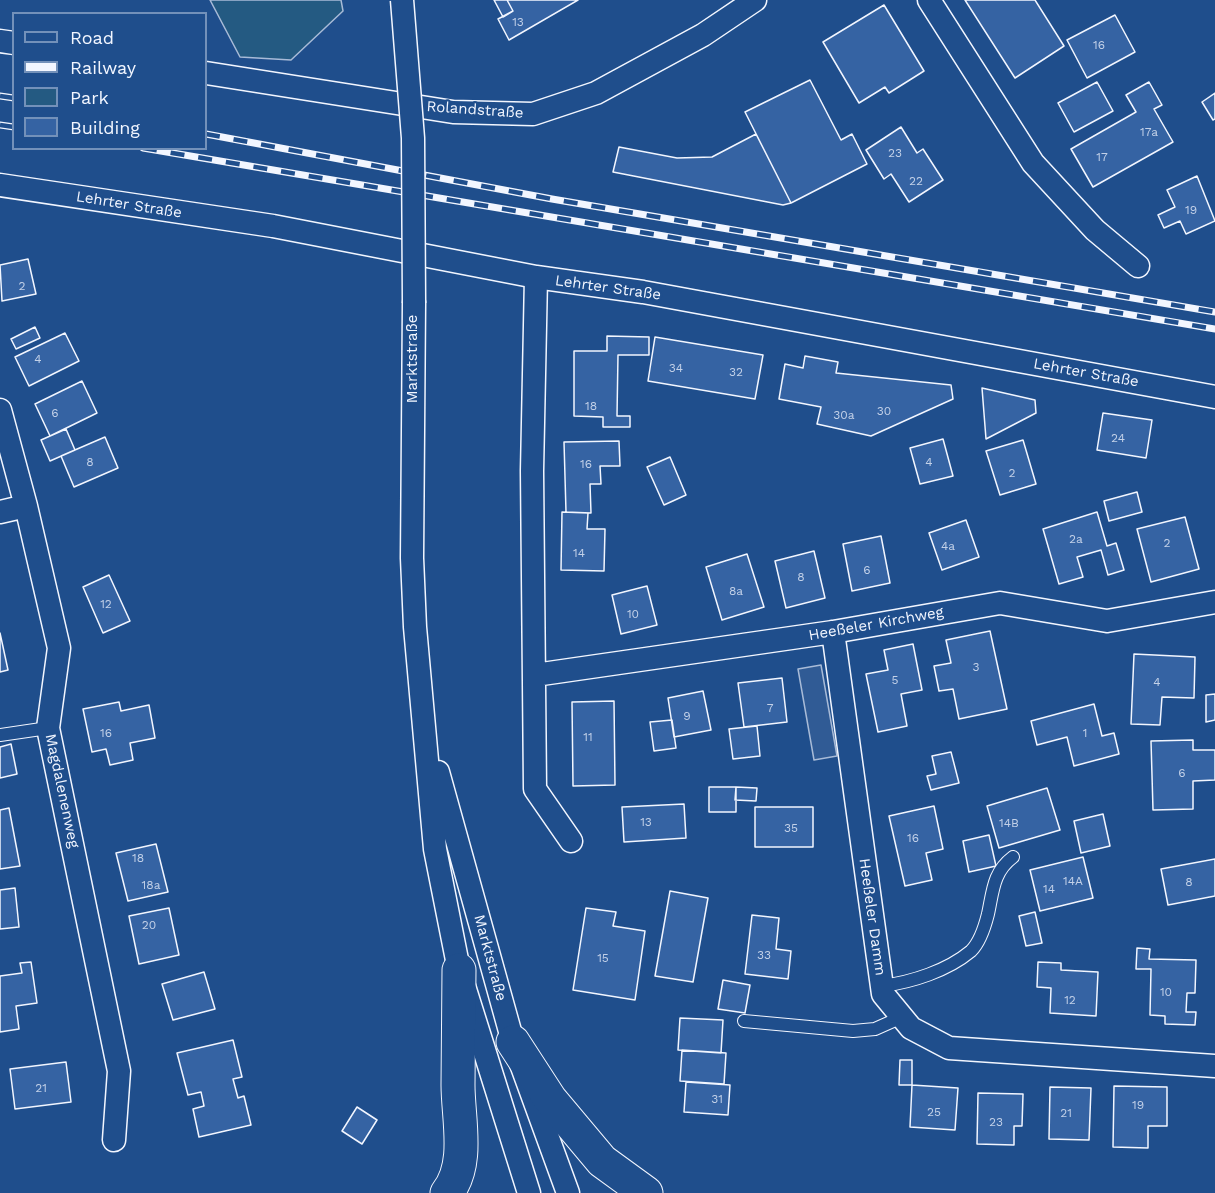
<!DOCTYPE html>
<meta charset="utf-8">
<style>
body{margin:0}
#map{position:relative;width:1215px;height:1193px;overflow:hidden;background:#1f4e8c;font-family:"Work Sans",sans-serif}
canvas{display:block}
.legend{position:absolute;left:12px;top:12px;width:195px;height:138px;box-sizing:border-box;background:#1f4e8c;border:2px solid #7391ba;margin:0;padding:8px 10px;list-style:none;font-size:18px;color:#f2f6ff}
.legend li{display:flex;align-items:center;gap:12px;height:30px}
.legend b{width:30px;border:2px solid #7391ba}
</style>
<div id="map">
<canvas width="1215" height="1193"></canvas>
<ul class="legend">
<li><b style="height:8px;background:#1f4e8c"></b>Road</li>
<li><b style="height:8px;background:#f2f6ff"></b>Railway</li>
<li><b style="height:16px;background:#245a82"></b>Park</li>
<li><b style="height:16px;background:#3563a3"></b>Building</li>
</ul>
</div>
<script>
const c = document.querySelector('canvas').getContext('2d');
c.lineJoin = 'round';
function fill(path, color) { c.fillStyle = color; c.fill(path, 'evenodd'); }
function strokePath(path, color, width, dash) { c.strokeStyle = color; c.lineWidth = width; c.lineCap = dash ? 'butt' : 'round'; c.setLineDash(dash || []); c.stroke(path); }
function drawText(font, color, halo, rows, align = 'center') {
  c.font = font + ' "Work Sans",sans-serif'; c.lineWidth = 4.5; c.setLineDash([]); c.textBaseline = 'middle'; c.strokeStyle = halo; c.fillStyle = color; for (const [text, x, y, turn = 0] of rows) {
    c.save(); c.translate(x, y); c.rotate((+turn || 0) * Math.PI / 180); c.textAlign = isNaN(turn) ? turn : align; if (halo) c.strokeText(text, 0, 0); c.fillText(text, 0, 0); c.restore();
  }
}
const green = new Path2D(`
 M210 0H341L343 11 291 60 240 57Z`);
const parking = new Path2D(`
 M821 665 837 756 814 760 798 669Z`);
const building = new Path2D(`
 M494 0H507L513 11 503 17Z
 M507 0H578L509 40 498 19 513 11Z
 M965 0H1035L1064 46 1015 78Z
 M884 5 924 71 889 93 885 87 859 103 823 42Z
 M1115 15 1135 52 1087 78 1067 40Z
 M810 80 841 140 852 134 867 164 791 203 745 112Z
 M1097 82 1113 111 1074 132 1058 103Z
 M1149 82 1162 105 1154 109 1173 142 1093 187 1071 149 1136 112 1126 95Z
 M1215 93V119L1213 120 1202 102Z
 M901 127 917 153 923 149 943 180 909 202 891 174 884 179 866 150Z
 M756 134 791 203 783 205 613 172 619 147 677 158 712 157Z
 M1197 176 1215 221 1186 234 1180 221 1164 228 1158 215 1175 207 1167 190Z
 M28 259 36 294 2 301 0 265Z
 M35 327 40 338 16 349 11 339Z
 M65 333 79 361 29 386 15 357Z
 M607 336 649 337V355H618L617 416H630V427H603V417L574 416V351H607Z
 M655 337 763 355 755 399 648 381Z
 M805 356 838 362 836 373 951 385 953 399 871 436 817 424 821 407 779 399 785 364 803 368Z
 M82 381 97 413 50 436 35 404Z
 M982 388 1035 400 1036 413 986 439Z
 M1103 413 1152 420 1146 458 1097 450Z
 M66 429 75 450 50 461 41 440Z
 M105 437 118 468 74 487 61 456Z
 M943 439 953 476 920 484 910 448Z
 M1023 440 1036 484 1000 495 986 451Z
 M619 441 620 466H600L601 484H590L591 513 566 512 564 442Z
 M670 457 686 495 664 505 647 467Z
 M1137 492 1142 512 1109 521 1104 501Z
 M562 512 588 513 587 529H605L604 571 561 570Z
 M1097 512 1107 546 1116 543 1124 570 1108 575 1101 550 1077 557 1083 577 1059 584 1043 529Z
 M1185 517 1199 569 1151 582 1137 529Z
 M966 520 979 557 942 570 929 533Z
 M881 536 890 583 852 591 843 544Z
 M814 551 825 598 786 608 775 561Z
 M747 554 764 607 722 620 706 567Z
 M109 575 130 621 103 633 83 587Z
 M647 586 657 625 621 634 612 595Z
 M990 631 1007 709 959 719 953 689 939 691 934 666 951 663 946 640Z
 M0 633 8 670 0 672Z
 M913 644 922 690 901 694 907 726 878 732 866 674 888 670 884 650Z
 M1134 654 1195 657 1194 698 1162 697 1160 725 1131 724Z
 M782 678 787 722 744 727 738 683Z
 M703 691 711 730 674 737 668 698Z
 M1215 694V720L1206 722V695Z
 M614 701 615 785 573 786 572 702Z
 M119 702 121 711 149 705 155 738 130 743 133 760 110 765 106 749 92 752 83 709Z
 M1094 704 1102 736 1114 733 1119 754 1074 766 1067 737 1037 745 1031 721Z
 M672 720 676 748 654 751 650 722Z
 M757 726 760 756 733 759 729 729Z
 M1193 740V750H1215V780L1193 781V809L1153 810 1151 741Z
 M11 744 17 774 0 778V747Z
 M951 752 959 783 931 790 927 776 936 774 932 756Z
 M709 787H736V812H709Z
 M736 787 757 788 756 801 735 800Z
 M1047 788 1060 830 999 848 987 806Z
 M684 804 686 838 624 842 622 807Z
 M934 806 943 849 926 853 932 880 905 886 889 816Z
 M755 807H813V847H755Z
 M9 808 20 866 0 869V810Z
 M1103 814 1110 846 1081 853 1074 821Z
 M989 835 996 866 969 872 963 841Z
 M156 844 168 892 128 901 116 853Z
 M1083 857 1093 898 1040 911 1030 870Z
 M1215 859V896L1168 905 1161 869Z
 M15 888 19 927 0 929V890Z
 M670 891 708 898 693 982 655 976Z
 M169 908 179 955 139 964 129 916Z
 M586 908 616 912 613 926 645 931 635 1000 573 990Z
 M1035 912 1042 943 1026 946 1019 916Z
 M752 915 779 918 776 949 791 951 788 979 745 974Z
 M1137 948 1150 949 1149 959 1196 960 1195 993H1187L1186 1012H1196L1195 1025 1165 1024V1016L1150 1015 1151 969H1136Z
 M31 962 37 1003 16 1006 19 1029 0 1032V976L22 973 20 963Z
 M1038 962 1061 963V970L1098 972 1096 1016 1050 1013 1051 988 1037 987Z
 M204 972 215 1009 173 1020 162 984Z
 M723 980 750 985 745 1013 718 1009Z
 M680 1018 723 1020 721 1053 678 1050Z
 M233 1040 242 1077 233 1079 238 1098 244 1096 251 1125 199 1137 193 1109 204 1106 201 1092 188 1095 177 1053Z
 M682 1050 726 1053 724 1084 680 1081Z
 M900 1060H912V1085H899Z
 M66 1062 71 1102 15 1109 10 1069Z
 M686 1082 730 1085 728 1115 684 1112Z
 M912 1085 958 1088 955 1130 910 1127Z
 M1114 1086 1167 1087V1126H1148V1148L1113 1147Z
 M1050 1087 1091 1088 1089 1140 1049 1139Z
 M978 1093 1023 1094 1022 1126H1014V1145L977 1144Z
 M357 1107 377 1120 362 1144 342 1131Z`);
const service = new Path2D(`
 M0 735 48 728
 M882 986C912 982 947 971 971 951 980 942 985 926 988 914 993 891 993 872 1013 857
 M744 1021 853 1031 875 1029 902 1017`);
const minor = new Path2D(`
 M929 0 1033 163 1095 230 1138 266
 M0 41 14 43
 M206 73 453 112 533 114 596 93 703 35 755 0
 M0 185 273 226 536 277 643 292 1215 397
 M536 277 532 471 535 789 571 841
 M414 303 412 558 415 627 435 849 459 970 529 1193
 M0 410 26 506 59 648 48 728 119 1071 114 1140
 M0 512 26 506
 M833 632 883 994 911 1028 949 1048 1215 1066
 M535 675 833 632 1000 603 1107 621 1215 602
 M438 772 513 1042 568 1193`);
const primary = new Path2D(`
 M513 1042 550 1099 602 1161 646 1193
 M447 1193C470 1164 458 1119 458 1085 458 1047 459 1008 459 970`);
const rail = new Path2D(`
 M0 96 14 98
 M0 125 14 127
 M206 134 552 199 1215 312
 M143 148 1215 329`);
const minorBridge = new Path2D(`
 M402 0 413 138 414 303`);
const numberNames = [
 ["13",518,22],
 ["16",1099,45],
 ["17a",1149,132],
 ["23",895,153],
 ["17",1102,157],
 ["22",916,181],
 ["19",1191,210],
 ["2",22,286],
 ["4",38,359],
 ["34",676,368],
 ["32",736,372],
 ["18",591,406],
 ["30",884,411],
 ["6",55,413],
 ["30a",844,415],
 ["24",1118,438],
 ["8",90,462],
 ["4",929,462],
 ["16",586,464],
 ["2",1012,473],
 ["2a",1076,539],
 ["2",1167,543],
 ["4a",948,546],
 ["14",579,553],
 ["6",867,570],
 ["8",801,577],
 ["8a",736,591],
 ["12",106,604],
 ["10",633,614],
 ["3",976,667],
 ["5",895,680],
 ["4",1157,682],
 ["7",770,708],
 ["9",687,716],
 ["16",106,733],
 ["1",1085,733],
 ["11",588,737],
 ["6",1182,773],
 ["13",646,822],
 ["14B",1009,823],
 ["35",791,828],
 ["16",913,838],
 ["18",138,858],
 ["14A",1073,881],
 ["8",1189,882],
 ["18a",151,885],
 ["14",1049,889],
 ["20",149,925],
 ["33",764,955],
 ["15",603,958],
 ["10",1166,992],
 ["12",1070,1000],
 ["21",41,1088],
 ["31",717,1099],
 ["19",1138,1105],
 ["25",934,1112],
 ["21",1066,1113],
 ["23",996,1122]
];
const streetNames = [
 ["Rolandstraße",475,110,4],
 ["Lehrter Straße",129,205,9],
 ["Lehrter Straße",608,288,8],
 ["Marktstraße",413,359,-90],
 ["Lehrter Straße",1086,373,10],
 ["Heeßeler Kirchweg",876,624,-10],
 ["Magdalenenweg",62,791,78],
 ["Heeßeler Damm",872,917,82],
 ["Marktstraße",490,958,75]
];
fill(green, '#245a82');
strokePath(green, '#a8bbd7', 1.5);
fill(parking, '#305b95');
strokePath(parking, '#a8bbd7', 1.5);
fill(building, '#3563a3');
strokePath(building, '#f2f6ff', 1.5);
strokePath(service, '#f2f6ff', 14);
strokePath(minor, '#f2f6ff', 25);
strokePath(primary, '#f2f6ff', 35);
strokePath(service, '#1f4e8c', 12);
strokePath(minor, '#1f4e8c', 22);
strokePath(primary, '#1f4e8c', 33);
strokePath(rail, '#f2f6ff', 7);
strokePath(rail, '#1f4e8c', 4.5, [14]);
strokePath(minorBridge, '#f2f6ff', 25, []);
strokePath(minorBridge, '#1f4e8c', 22);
drawText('12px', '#c3d1e8', null, numberNames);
drawText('15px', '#f2f6ff', '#1f4e8c', streetNames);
</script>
